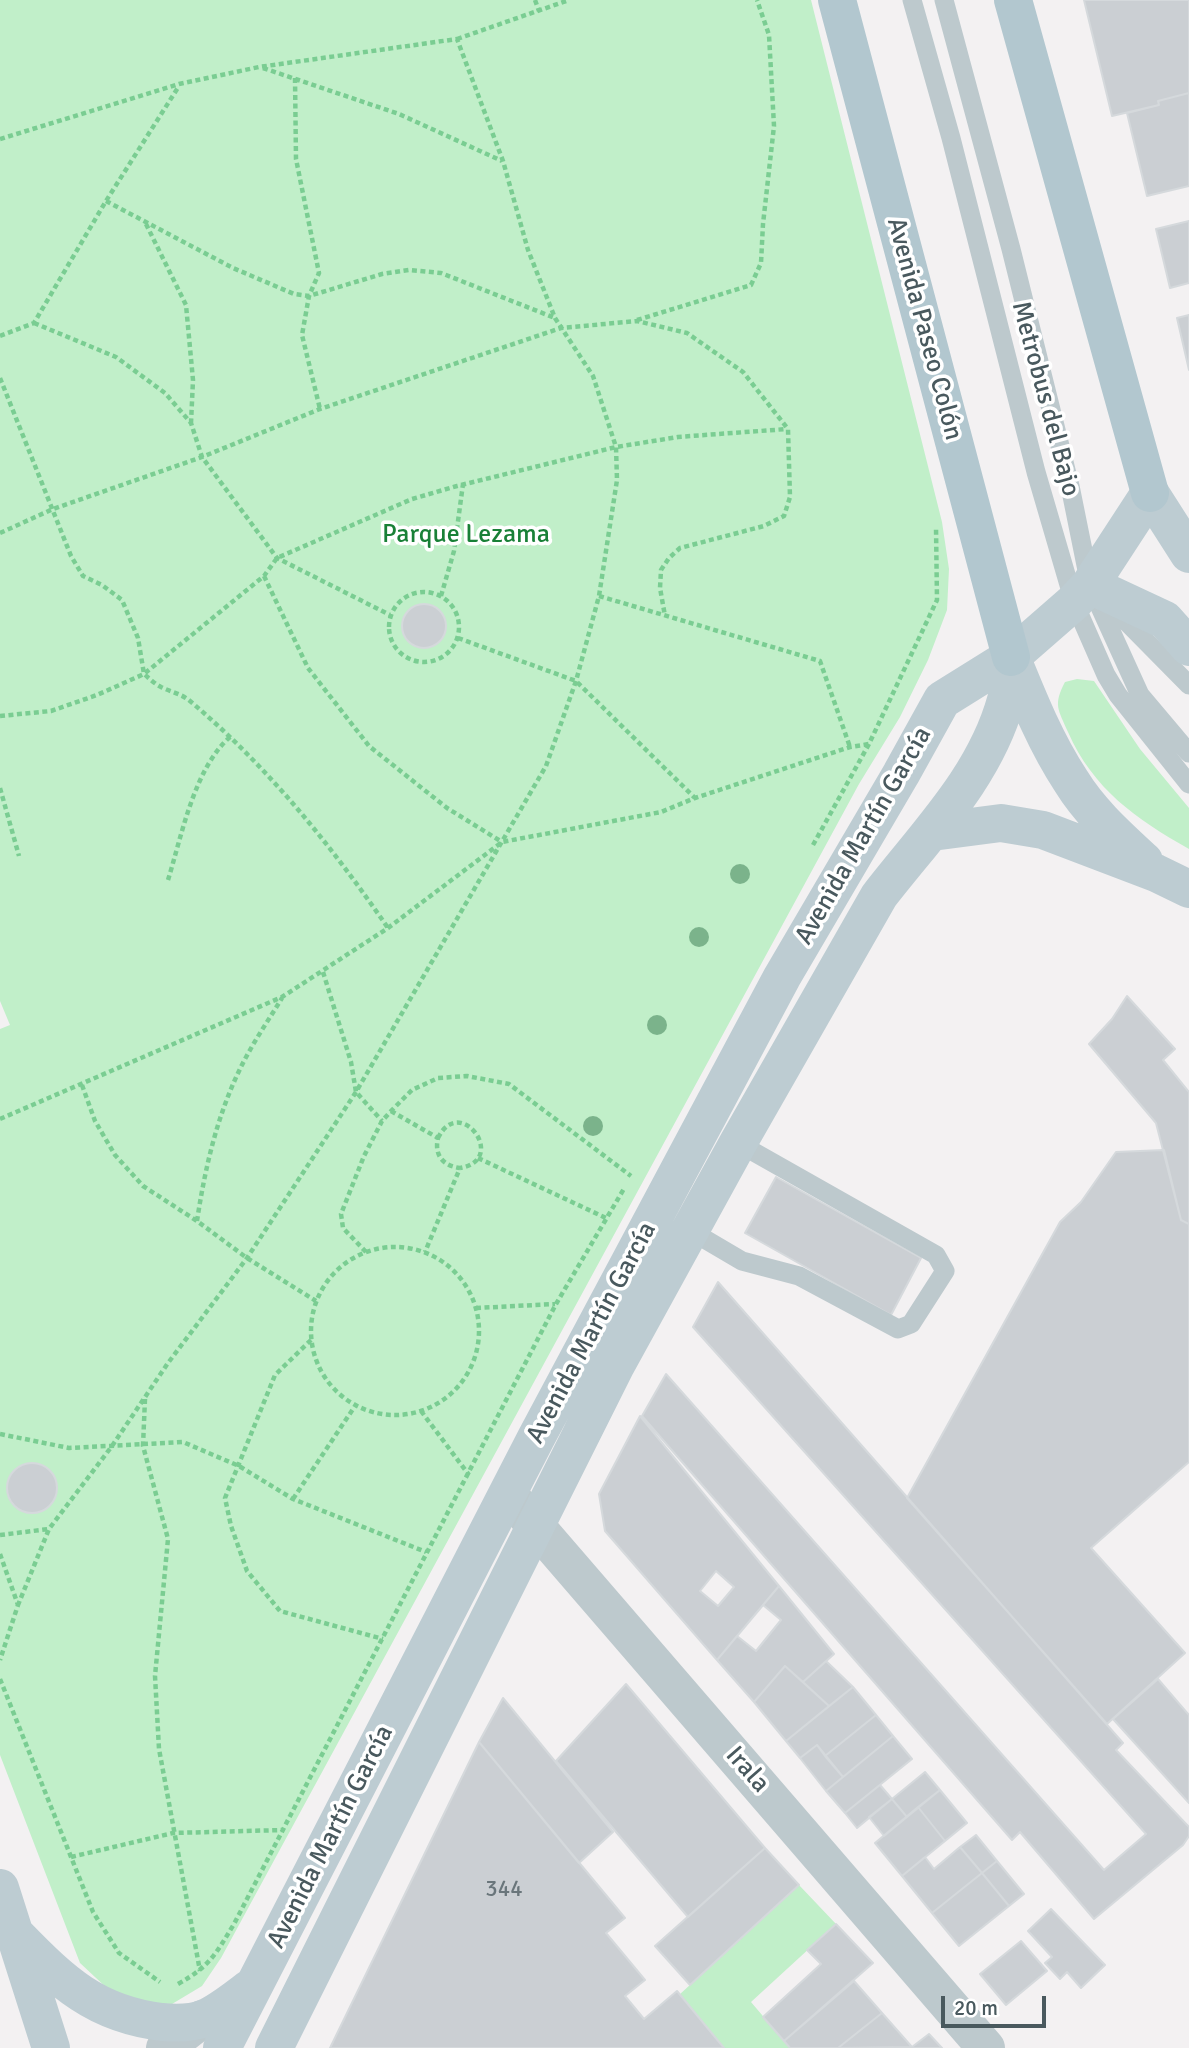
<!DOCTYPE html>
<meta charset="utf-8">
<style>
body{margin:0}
#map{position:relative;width:1189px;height:2048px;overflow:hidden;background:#f3f1f2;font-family:Signika,sans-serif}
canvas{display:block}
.scale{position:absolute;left:941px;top:1996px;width:105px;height:32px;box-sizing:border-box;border:4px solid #49595e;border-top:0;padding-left:9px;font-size:21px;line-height:24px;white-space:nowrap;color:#49595e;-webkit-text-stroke:5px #fff;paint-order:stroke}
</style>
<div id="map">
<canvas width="1189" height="2048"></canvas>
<div class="scale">20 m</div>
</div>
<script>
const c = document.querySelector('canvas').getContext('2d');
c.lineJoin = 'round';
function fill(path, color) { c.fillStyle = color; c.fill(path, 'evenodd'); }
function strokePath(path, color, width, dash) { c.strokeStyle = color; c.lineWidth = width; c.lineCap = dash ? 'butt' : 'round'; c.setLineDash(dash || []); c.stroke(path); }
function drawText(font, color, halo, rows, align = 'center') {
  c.font = font + ' Signika,sans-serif'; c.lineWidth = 7; c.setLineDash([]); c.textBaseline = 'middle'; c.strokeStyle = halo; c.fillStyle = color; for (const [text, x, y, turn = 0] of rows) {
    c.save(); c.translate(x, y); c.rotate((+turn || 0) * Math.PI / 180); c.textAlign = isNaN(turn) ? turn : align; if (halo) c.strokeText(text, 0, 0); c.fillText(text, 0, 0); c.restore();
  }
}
const green = new Path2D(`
 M0 0H811L942 522 949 569 947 610 928 660 900 717 859 784 221 1958 202 1986 172 2004 135 2003 111 1992 80 1963 0 1755V1029L10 1025 0 1001Z
 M1077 679 1094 681 1140 749 1189 808V849C1136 819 1093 789 1068 732 1058 709 1053 705 1065 682Z
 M799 1885 836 1924 751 2002 790 2048H724L679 1995Z`);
const building = new Path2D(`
 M1084 0H1189V93L1158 101 1159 105 1112 116Z
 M1189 93V186L1147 196 1127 113 1159 105 1158 101Z
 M1189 221V283L1170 288 1156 229Z
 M1189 315V370L1177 318Z
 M402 626a22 22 0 1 1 44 0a22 22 0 1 1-44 0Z
 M1127 996 1175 1049 1163 1060 1189 1092V1224L1181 1220 1156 1123 1089 1044 1112 1019Z
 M1164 1150 1181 1220 1189 1224V1462L1091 1548 1185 1653 1107 1724 907 1498 1060 1222 1081 1202 1116 1152Z
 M776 1177 921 1258 891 1315 745 1233Z
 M718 1282 1123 1743 1116 1750 1189 1827V1836L1183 1845 1094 1919 1020 1832 1012 1840 642 1416 666 1374 1104 1870 1146 1834 693 1327Z
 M640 1416 779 1586 717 1660 605 1531 599 1494ZM716 1571 734 1587 718 1606 700 1591Z
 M7 1488a25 25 0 1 1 50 0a25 25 0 1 1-50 0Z
 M779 1586 834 1654 803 1682 785 1666 754 1702 717 1660 737 1636 756 1651 781 1620 763 1605Z
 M826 1661 853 1687 829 1706 803 1682Z
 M785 1666 829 1706 786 1741 754 1702Z
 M1158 1679 1189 1715V1803L1113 1719Z
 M626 1684 765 1848 688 1917 556 1761Z
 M853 1687 876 1715 825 1756 817 1745 800 1758 786 1741Z
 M503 1698 613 1832 579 1863 479 1742Z
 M876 1715 893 1736 843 1777 825 1756Z
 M893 1736 912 1759 845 1813 826 1791Z
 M479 1742 625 1918 606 1933 645 1980 625 1996 644 2019 677 1991 724 2048H330Z
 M817 1745 843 1777 826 1791 800 1758Z
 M925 1772 940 1790 907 1817 892 1799Z
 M880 1785 892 1799 857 1828 845 1813Z
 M940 1790 967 1823 945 1841 918 1807Z
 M892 1799 907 1817 884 1836 869 1817Z
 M918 1807 945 1841 902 1876 875 1843Z
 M976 1835 997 1861 982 1873 960 1847Z
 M960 1847 982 1873 932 1913 902 1876 925 1857 934 1869Z
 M765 1848 799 1885 690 1985 655 1946Z
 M997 1861 1024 1894 1009 1906 982 1873Z
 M982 1873 1009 1906 959 1946 932 1913Z
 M1051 1909 1105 1965 1081 1988 1067 1972 1060 1979 1045 1963 1052 1957 1028 1931Z
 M836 1924 873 1963 784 2041 763 2017 821 1964 807 1950Z
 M1021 1941 1047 1971 1006 2005 980 1974Z
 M854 1981 882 2013 838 2048H790L784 2041Z
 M882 2013 912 2047 838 2048Z
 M929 2034 942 2048H910L912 2047Z`);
const path = new Path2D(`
 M535 0 539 11
 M457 39 569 0
 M263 68 399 114 502 161
 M295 78 296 159 319 273 309 296 302 335 320 409
 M0 139 179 84 259 67 457 39 503 161 528 250 555 318 593 376 616 447 617 480 599 596 576 681 546 766 356 1092 247 1258 168 1363 112 1446 49 1529 18 1605
 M106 201 233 268 294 294 309 296 382 274 409 270 441 273 555 318
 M146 224 186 305 193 380 191 423
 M637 320 751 285 761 263 763 224 774 126 769 35 757 0
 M34 323 116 357 165 393 191 423 202 457 277 558 390 615
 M0 336 34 323 106 201 179 86
 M0 378 71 556 83 576 102 585 122 600 138 638 144 674C150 679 155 684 161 687 171 692 182 694 190 701 268 767 330 844 388 928
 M0 533 53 509 202 457 320 409 561 328 637 321 687 333 743 372 788 429 790 497 784 516 764 526 680 548 669 558 661 570 660 588 665 616
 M264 576 308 668 369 746 447 808 502 842
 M389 627a35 35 0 1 1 70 0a35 35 0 1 1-70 0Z
 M441 596 454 551 463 484
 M599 596 820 661 850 747
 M458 638 576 681 695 798
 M0 716 51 711 97 695 144 674 264 576 277 558 412 499 457 486 616 447 678 437 787 429
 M0 788 19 856
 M813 845 869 744 937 600 936 527
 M168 880C182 835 194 768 231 736
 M323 972 351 1062 356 1092 382 1121
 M82 1085 95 1121 115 1155 143 1186 197 1221 247 1258 316 1301
 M391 1111 438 1138C434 1155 443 1166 460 1168L425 1252
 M0 1119 282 997 388 928 502 842 661 812 695 798 850 747 869 744
 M438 1138C460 1093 509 1160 460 1168
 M478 1158 606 1218
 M197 1221C205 1168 217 1116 240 1069 252 1044 268 1021 282 998
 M311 1331a84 84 0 1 1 168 0a84 84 0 1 1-168 0Z
 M366 1252 343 1228 341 1214 364 1156 382 1121 391 1111 412 1090 438 1078 467 1076 509 1084 631 1176
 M476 1308 555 1304
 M311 1340 275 1375 225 1498 231 1526 247 1571 280 1611 383 1639
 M145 1399 143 1446 168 1539 155 1676 159 1749 200 1971
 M421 1411 469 1475
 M0 1434 69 1448 183 1442 239 1466 293 1499 426 1552
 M293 1499 355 1406
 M0 1535 49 1529
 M0 1554 18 1605 0 1660
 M0 1679 93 1912 119 1953 160 1982
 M71 1857 173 1833 283 1830
 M178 1984C210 1966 215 1955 234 1924L556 1304 625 1187`);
const service = new Path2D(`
 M912 0 951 138 1036 472 1074 602 1106 675 1118 695 1189 784
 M944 0 1011 249 1070 486 1090 585 1140 695 1189 753
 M1113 608 1189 685
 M691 1231 742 1261 799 1276 898 1329 911 1324 945 1271 936 1255 738 1143`);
const minor = new Path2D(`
 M514 1501 986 2048
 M165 2048 202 2019`);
const secondary = new Path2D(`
 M1090 585 1165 620 1189 647
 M1012 659C1029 701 1046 743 1071 781 1090 812 1117 836 1144 861
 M932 832 1001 823 1043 830 1156 873 1189 889
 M0 1888 51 2048
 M17 1936C62 1982 95 2014 162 2022 174 2023 193 2023 205 2018 221 2011 235 1999 250 1988
 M222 2048 536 1438 782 977 901 774 942 700 1011 657 1074 602 1090 585 1150 493 1189 554
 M274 2048 616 1365 738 1143 879 896C926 835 985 777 1006 700 1010 687 1009 671 1011 657`);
const primary = new Path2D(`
 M837 0 1011 657
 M1013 0 1150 493`);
const trees = [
 [740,874],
 [699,937],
 [657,1025],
 [593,1126]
];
const numberNames = [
 ["344",504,1890]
];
const streetNames = [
 ["Avenida Paseo Colón",924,329,75],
 ["Metrobus del Bajo",1045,399,75],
 ["Avenida Martín García",864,836,-60],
 ["Avenida Martín García",592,1333,-62],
 ["Irala",747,1770,49],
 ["Avenida Martín García",331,1837,-63]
];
const parkNames = [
 ["Parque Lezama",466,535]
];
fill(green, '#c1efc9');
fill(building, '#cbcfd3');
strokePath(building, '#d5d9dc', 2);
strokePath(path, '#7acd92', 4.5, [5, 3.5]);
strokePath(service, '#bdc9cd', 19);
strokePath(minor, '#bdc9cd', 38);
strokePath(secondary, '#bdccd2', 38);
strokePath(primary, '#b2c7cf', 38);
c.fillStyle = '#7bb38b';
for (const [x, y] of trees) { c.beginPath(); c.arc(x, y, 10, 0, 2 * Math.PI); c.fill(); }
drawText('23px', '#6a767b', null, numberNames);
drawText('26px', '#49595e', '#fff', streetNames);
drawText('26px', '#198037', '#fff', parkNames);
</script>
